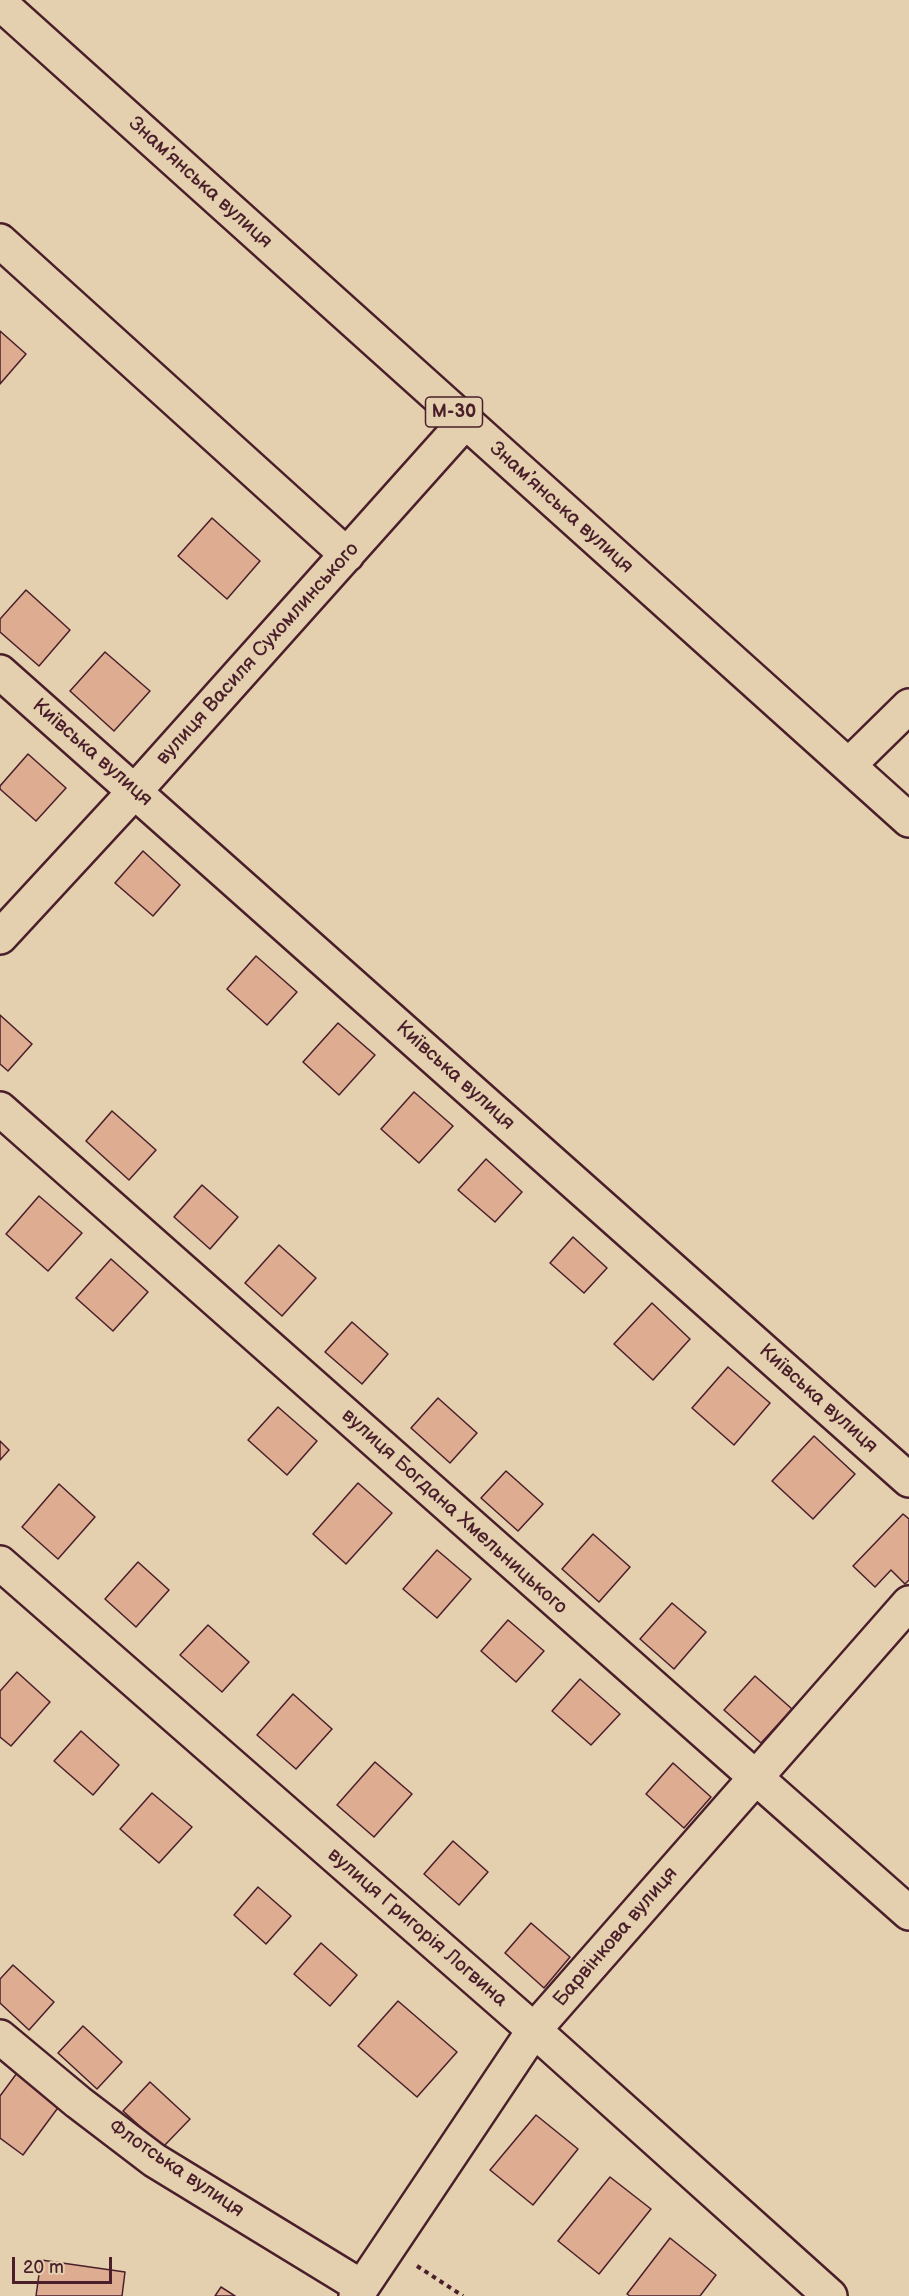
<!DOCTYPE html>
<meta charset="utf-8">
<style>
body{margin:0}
#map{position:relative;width:909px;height:2296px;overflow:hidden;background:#e4d0ae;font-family:"Balsamiq Sans",sans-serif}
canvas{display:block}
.scale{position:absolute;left:12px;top:2257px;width:100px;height:27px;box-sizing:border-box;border:3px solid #4a1f2b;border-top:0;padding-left:8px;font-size:18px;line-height:21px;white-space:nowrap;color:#4a1f2b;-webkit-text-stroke:4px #e4d0ae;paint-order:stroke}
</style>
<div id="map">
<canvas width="909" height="2296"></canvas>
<div class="scale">20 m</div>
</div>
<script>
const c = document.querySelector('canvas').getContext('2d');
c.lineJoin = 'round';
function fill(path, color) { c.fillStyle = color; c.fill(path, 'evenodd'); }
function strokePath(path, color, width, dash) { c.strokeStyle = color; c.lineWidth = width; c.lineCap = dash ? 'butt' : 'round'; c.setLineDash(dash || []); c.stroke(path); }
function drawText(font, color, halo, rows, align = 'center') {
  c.font = font + ' "Balsamiq Sans",sans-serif'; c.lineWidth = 6; c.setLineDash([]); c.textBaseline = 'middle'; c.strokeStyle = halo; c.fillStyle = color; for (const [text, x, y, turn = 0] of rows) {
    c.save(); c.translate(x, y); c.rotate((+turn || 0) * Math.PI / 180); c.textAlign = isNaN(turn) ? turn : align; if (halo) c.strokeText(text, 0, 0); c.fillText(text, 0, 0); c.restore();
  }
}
const building = new Path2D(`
 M0 331 26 354 0 384Z
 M212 518 260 561 227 599 178 556Z
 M26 590 70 630 39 666 0 632V619Z
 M105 652 150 691 114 731 70 691Z
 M28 754 66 788 36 821 0 789V786Z
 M143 851 180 885 153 916 115 883Z
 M256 956 297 992 267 1025 227 989Z
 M0 1015 32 1044 8 1071 0 1064Z
 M338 1023 375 1055 339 1095 303 1062Z
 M414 1092 453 1126 419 1163 381 1129Z
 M112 1111 156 1150 129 1180 86 1141Z
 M486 1159 522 1192 495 1222 458 1190Z
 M202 1185 238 1217 210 1249 174 1217Z
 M39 1196 82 1233 48 1271 6 1234Z
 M573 1237 607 1268 584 1293 550 1263Z
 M279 1245 316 1278 282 1316 245 1283Z
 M111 1259 148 1292 113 1331 76 1298Z
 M652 1303 690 1339 653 1380 614 1344Z
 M352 1322 388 1354 362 1384 325 1352Z
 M728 1367 770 1403 734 1445 692 1408Z
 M438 1398 477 1433 450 1463 411 1428Z
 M278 1407 317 1441 287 1475 248 1440Z
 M814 1436 855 1474 813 1519 772 1481Z
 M0 1441 9 1450 0 1460Z
 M506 1471 543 1504 518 1531 481 1498Z
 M358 1483 392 1513 346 1564 313 1534Z
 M59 1484 95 1517 58 1559 22 1527Z
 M903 1514 909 1519V1580L905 1584 891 1570 875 1587 853 1566Z
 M593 1534 630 1567 599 1602 562 1569Z
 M437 1550 471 1579 437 1618 403 1589Z
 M138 1562 169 1590 136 1627 105 1599Z
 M672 1603 706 1632 674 1669 640 1639Z
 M508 1620 544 1651 516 1682 481 1651Z
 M208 1625 249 1662 222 1692 180 1655Z
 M17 1672 50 1702 11 1746 0 1737V1691Z
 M755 1676 792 1709 761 1743 724 1710Z
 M580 1679 620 1714 591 1745 552 1711Z
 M293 1694 332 1729 296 1769 257 1735Z
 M81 1731 119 1765 93 1795 54 1761Z
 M375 1762 412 1794 374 1837 337 1805Z
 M673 1763 711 1797 684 1828 646 1794Z
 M152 1793 192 1827 159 1863 120 1829Z
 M453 1841 488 1872 459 1905 424 1874Z
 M258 1887 291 1916 266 1944 234 1915Z
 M531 1923 570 1957 544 1988 505 1953Z
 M321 1943 357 1975 330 2006 294 1974Z
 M13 1965 54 2002 29 2030 0 2003V1979Z
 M398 2001 457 2052 417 2097 358 2046Z
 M83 2026 122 2062 97 2089 58 2053Z
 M17 2073 60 2105 23 2155 0 2138V2096Z
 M150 2082 190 2119 163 2147 123 2111Z
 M536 2115 578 2149 533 2205 490 2170Z
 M610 2177 651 2209 599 2274 558 2241Z
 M670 2238 716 2275 700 2296H630L627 2294Z
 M41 2260 125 2272 122 2296H36Z
 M221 2287 235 2296H215Z`);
const path = new Path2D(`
 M417 2266 463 2296`);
const minor = new Path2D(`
 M0 241 347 555
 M0 672 909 1480
 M849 765 909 706
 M0 937 135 791 465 422
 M0 1109 909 1913
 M0 1563 534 2030 830 2296
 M0 2037 78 2102 154 2160 362 2287
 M356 2296 534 2030 909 1603`);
const highway = new Path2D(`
 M0 3 909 820`);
const shields = [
 [454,412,57]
];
const shieldNames = [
 ["М-30",454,412]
];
const streetNames = [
 ["Знамʼянська вулиця",200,183,42],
 ["Знамʼянська вулиця",561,508,42],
 ["вулиця Василя Сухомлинського",258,654,-48],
 ["Київська вулиця",92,753,41],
 ["Київська вулиця",455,1076,42],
 ["Київська вулиця",818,1399,42],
 ["вулиця Богдана Хмельницького",454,1512,42],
 ["вулиця Григорія Логвина",417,1928,41],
 ["Барвінкова вулиця",616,1937,-49],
 ["Флотська вулиця",176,2169,34]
];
fill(building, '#deac91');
strokePath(building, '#4a1f2b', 1.5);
strokePath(minor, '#4a1f2b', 38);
strokePath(highway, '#4a1f2b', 38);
strokePath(path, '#4a1f2b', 4, [4.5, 4.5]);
strokePath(minor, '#e4d0ae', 33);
strokePath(highway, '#e4d0ae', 33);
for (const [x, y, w] of shields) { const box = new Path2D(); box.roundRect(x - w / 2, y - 15, w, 30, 4.5); c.fillStyle = '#e4d0ae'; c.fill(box); strokePath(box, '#4a1f2b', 1.5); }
drawText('bold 18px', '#4a1f2b', null, shieldNames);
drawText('20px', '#4a1f2b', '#e4d0ae', streetNames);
</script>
